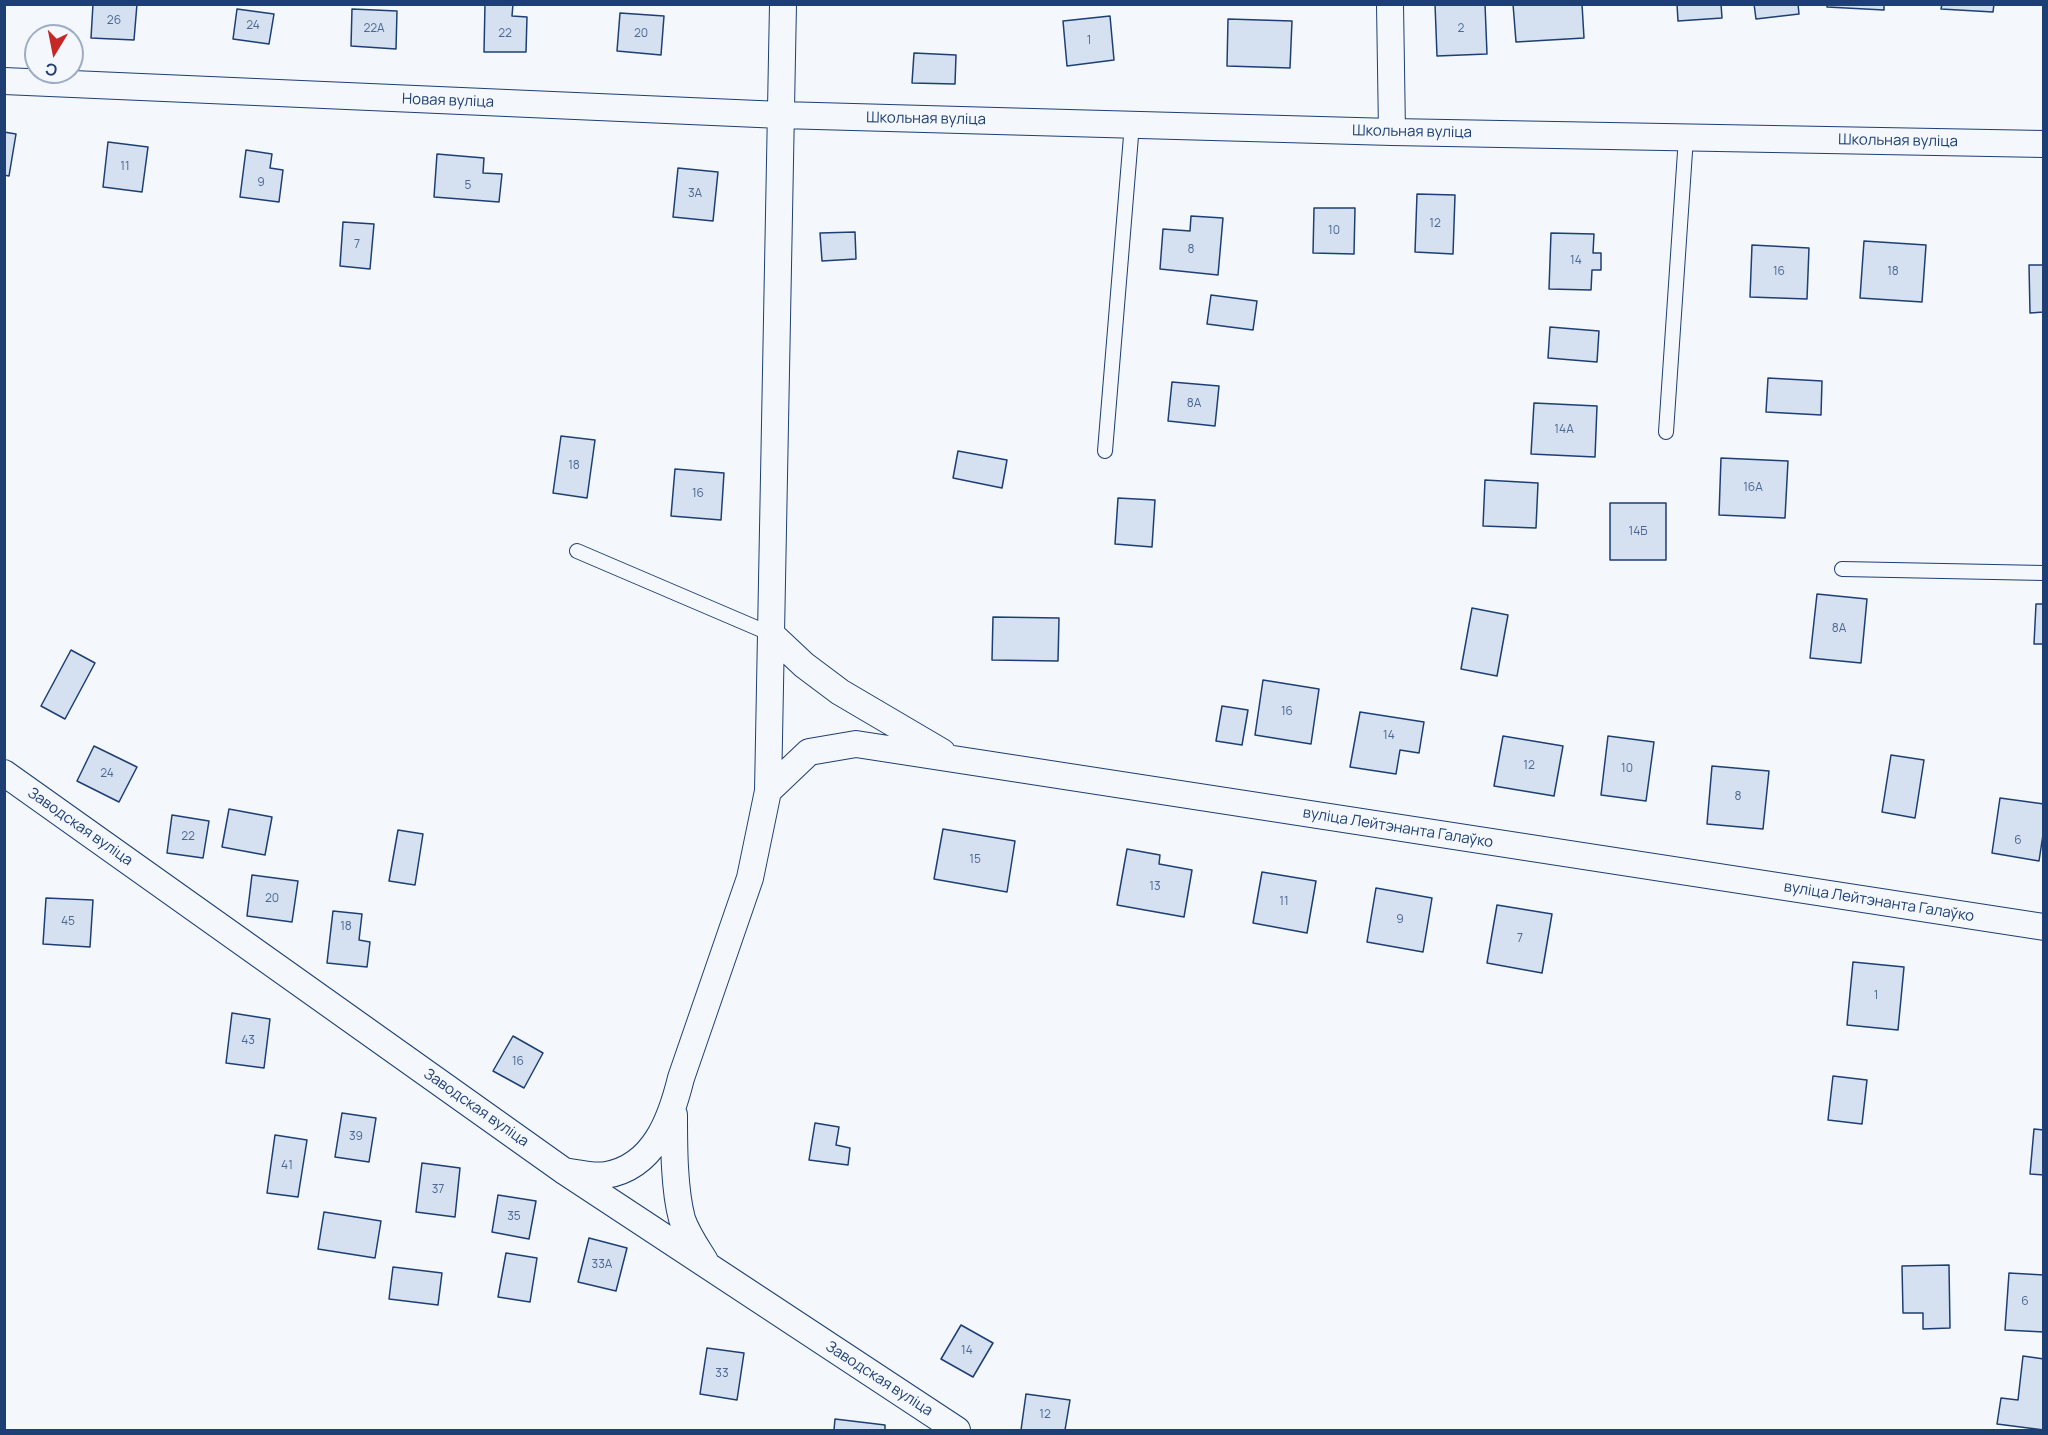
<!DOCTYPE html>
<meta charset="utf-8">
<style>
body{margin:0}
#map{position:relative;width:2048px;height:1435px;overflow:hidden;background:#f4f7fb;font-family:Manrope,sans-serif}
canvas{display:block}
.frame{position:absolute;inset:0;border:6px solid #1d3f73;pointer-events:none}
.north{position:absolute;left:24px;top:24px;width:60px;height:60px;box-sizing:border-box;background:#f4f7fb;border:2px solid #9eadc5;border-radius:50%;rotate:190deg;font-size:16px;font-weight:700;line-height:24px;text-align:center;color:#1d3f73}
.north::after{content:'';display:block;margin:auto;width:21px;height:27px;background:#c62828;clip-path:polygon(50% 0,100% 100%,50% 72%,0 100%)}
</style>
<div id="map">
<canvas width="2048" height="1435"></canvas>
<div class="frame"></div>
<div class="north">С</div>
</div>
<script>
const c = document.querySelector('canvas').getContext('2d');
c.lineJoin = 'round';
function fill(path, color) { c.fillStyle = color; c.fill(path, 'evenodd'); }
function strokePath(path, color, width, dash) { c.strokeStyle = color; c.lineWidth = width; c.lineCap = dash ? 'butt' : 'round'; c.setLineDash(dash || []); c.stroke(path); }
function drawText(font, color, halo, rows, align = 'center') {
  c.font = font + ' Manrope,sans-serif'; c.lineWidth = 4.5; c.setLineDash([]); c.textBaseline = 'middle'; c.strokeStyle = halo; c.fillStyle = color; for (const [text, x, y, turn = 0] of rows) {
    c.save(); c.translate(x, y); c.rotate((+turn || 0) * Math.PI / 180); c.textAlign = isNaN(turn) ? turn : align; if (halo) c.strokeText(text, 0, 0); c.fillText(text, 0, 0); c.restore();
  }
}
const building = new Path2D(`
 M93 4H137L134 40 91 38Z
 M485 4H513L512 16 527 17 526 52H484Z
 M1435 4H1485L1487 54 1437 56Z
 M1513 4H1582L1584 38 1516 42Z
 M1677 4H1721L1722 18 1678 21Z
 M1754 4H1798L1799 14 1756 19Z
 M1827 4H1884V10L1827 7Z
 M1942 4H1994L1993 12 1941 9Z
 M237 9 274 14 269 44 233 39Z
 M352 9 397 11 396 49 351 46Z
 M620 13 664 16 661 55 617 51Z
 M1110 16 1114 60 1067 66 1063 21Z
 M1228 19 1292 21 1290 68 1227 66Z
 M914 53 956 55 955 84 912 83Z
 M4 132 16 134 9 176 4 175Z
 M108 142 148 147 142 192 103 187Z
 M246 150 272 154 270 168 283 170 279 202 240 197Z
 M437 154 484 158 483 173 502 174 499 202 434 197Z
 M678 168 718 172 713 221 673 217Z
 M1417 194 1455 195 1453 254 1415 252Z
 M1314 208H1355L1354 254 1313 253Z
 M1191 216 1223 218 1218 275 1160 269 1163 229 1190 231Z
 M343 222 374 224 370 269 340 266Z
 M855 232 856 259 822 261 820 233Z
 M1551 233 1594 234 1593 253H1601V270H1592L1591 290 1549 289Z
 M1864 241 1926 245 1922 302 1860 298Z
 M1752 245 1809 248 1807 299 1750 297Z
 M2029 265H2044V312L2030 313Z
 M1211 295 1257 301 1253 330 1207 324Z
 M1550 327 1599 331 1597 362 1548 358Z
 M1768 378 1822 381 1821 415 1766 412Z
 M1172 382 1219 386 1215 426 1168 421Z
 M1534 403 1597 406 1595 457 1531 454Z
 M561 436 595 440 587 498 553 493Z
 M958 451 1007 460 1002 488 953 478Z
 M1721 458 1788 461 1785 518 1719 515Z
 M675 469 724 473 721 520 671 516Z
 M1485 480 1538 483 1536 528 1483 526Z
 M1118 498 1155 500 1152 547 1115 544Z
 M1610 503H1666V560H1610Z
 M1817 594 1867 599 1861 663 1810 658Z
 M2036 604H2044V644H2034Z
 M1472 608 1508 615 1497 676 1461 669Z
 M993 617 1059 618 1058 661 992 660Z
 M71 650 95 663 65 719 41 706Z
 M1263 680 1319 689 1311 744 1255 735Z
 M1222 706 1248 710 1242 745 1216 741Z
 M1360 712 1424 722 1419 753 1400 750 1396 774 1350 767Z
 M1503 736 1563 746 1554 796 1494 786Z
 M1608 736 1654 742 1646 801 1601 795Z
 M94 746 137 767 119 802 77 781Z
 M1891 755 1924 760 1915 818 1882 812Z
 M1712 766 1769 771 1763 829 1707 824Z
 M2000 798 2044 804V828L2039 861 1992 853Z
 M229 809 272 817 265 855 222 847Z
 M172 815 209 821 203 858 167 853Z
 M943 829 1015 841 1007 892 934 879Z
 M398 830 423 834 415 885 389 881Z
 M1127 849 1160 855 1159 864 1192 870 1184 917 1117 905Z
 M1262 872 1316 881 1307 933 1253 923Z
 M252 875 298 881 292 922 247 916Z
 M1376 888 1432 898 1423 952 1367 942Z
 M46 898 93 900 90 947 43 944Z
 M1497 905 1552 914 1542 973 1487 963Z
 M333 911 362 914 359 940 370 942 367 967 327 963Z
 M1853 962 1904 967 1898 1030 1847 1025Z
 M232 1013 270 1019 264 1068 226 1063Z
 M513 1036 543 1053 524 1088 493 1071Z
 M1833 1076 1867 1080 1862 1124 1828 1120Z
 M342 1113 376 1118 369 1162 335 1157Z
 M815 1123 839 1127 836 1145 850 1148 848 1165 809 1160Z
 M2034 1129 2044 1130V1175L2030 1174Z
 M275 1135 307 1140 298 1197 267 1193Z
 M422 1163 460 1168 455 1217 416 1212Z
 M498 1195 536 1201 529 1239 492 1232Z
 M324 1212 381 1221 375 1258 318 1249Z
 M589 1238 627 1248 616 1291 578 1282Z
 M506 1253 537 1258 530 1302 498 1297Z
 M1949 1265 1950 1328 1923 1329V1313H1903L1902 1266Z
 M393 1267 442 1273 438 1305 389 1299Z
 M2009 1273 2044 1275V1332L2005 1330Z
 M961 1325 993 1343 973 1377 941 1359Z
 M707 1348 744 1353 737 1400 700 1394Z
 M2023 1356 2044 1359V1430L1997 1424 2001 1398 2018 1400Z
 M1026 1394 1070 1400 1065 1430H1021Z
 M835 1419 885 1425V1430H834Z`);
const service = new Path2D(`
 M1666 432 1686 137
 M1105 451 1132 124
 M577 551 771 634
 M1842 569 2044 573`);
const minor = new Path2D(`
 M1390 4 1392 132
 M4 81 781 115 1392 132 2044 144
 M771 634 804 665 840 692 942 752
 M4 773 564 1171 957 1430
 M768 791 809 752 856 744 2044 927
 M674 1115C674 1146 674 1189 682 1219 687 1234 697 1248 705 1261
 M564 1171C578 1173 593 1177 606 1175 654 1167 671 1119 681 1078L750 878 768 791 783 4`);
const numberNames = [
 ["26",114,21],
 ["24",253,26],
 ["22А",374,29],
 ["2",1461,29],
 ["22",505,34],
 ["20",641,34],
 ["1",1089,41],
 ["11",125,167],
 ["9",261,183],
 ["5",468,186],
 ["3А",695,194],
 ["12",1435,224],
 ["10",1334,231],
 ["7",357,245],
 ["8",1191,250],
 ["14",1576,261],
 ["16",1779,272],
 ["18",1893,272],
 ["8А",1194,404],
 ["14А",1564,430],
 ["18",574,466],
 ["16А",1753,488],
 ["16",698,494],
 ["14Б",1638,532],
 ["8А",1839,629],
 ["16",1287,712],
 ["14",1389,736],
 ["12",1529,766],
 ["10",1627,769],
 ["24",107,774],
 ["8",1738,797],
 ["22",188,837],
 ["6",2018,841],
 ["15",975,860],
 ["13",1155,887],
 ["20",272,899],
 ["11",1284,902],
 ["9",1400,920],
 ["45",68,922],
 ["18",346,927],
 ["7",1520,939],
 ["1",1876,996],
 ["43",248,1041],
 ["16",518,1062],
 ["39",356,1137],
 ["41",287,1166],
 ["37",438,1190],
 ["35",514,1217],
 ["33А",602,1265],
 ["6",2025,1302],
 ["14",967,1351],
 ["33",722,1374],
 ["12",1045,1415]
];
const streetNames = [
 ["Новая вуліца",448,101,2],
 ["Школьная вуліца",926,119,1],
 ["Школьная вуліца",1412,132,1],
 ["Школьная вуліца",1898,141,1],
 ["Заводская вуліца",80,827,35],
 ["вуліца Лейтэнанта Галаўко",1398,828,9],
 ["вуліца Лейтэнанта Галаўко",1879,902,9],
 ["Заводская вуліца",476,1108,35],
 ["Заводская вуліца",879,1379,33]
];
fill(building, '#d5e0f0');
strokePath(building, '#1d3f73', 1.5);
strokePath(service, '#1d3f73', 16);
strokePath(minor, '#1d3f73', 28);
strokePath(service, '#f4f7fb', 14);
strokePath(minor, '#f4f7fb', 26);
drawText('12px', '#4b6792', null, numberNames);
drawText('15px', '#1d3f73', '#f4f7fb', streetNames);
</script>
